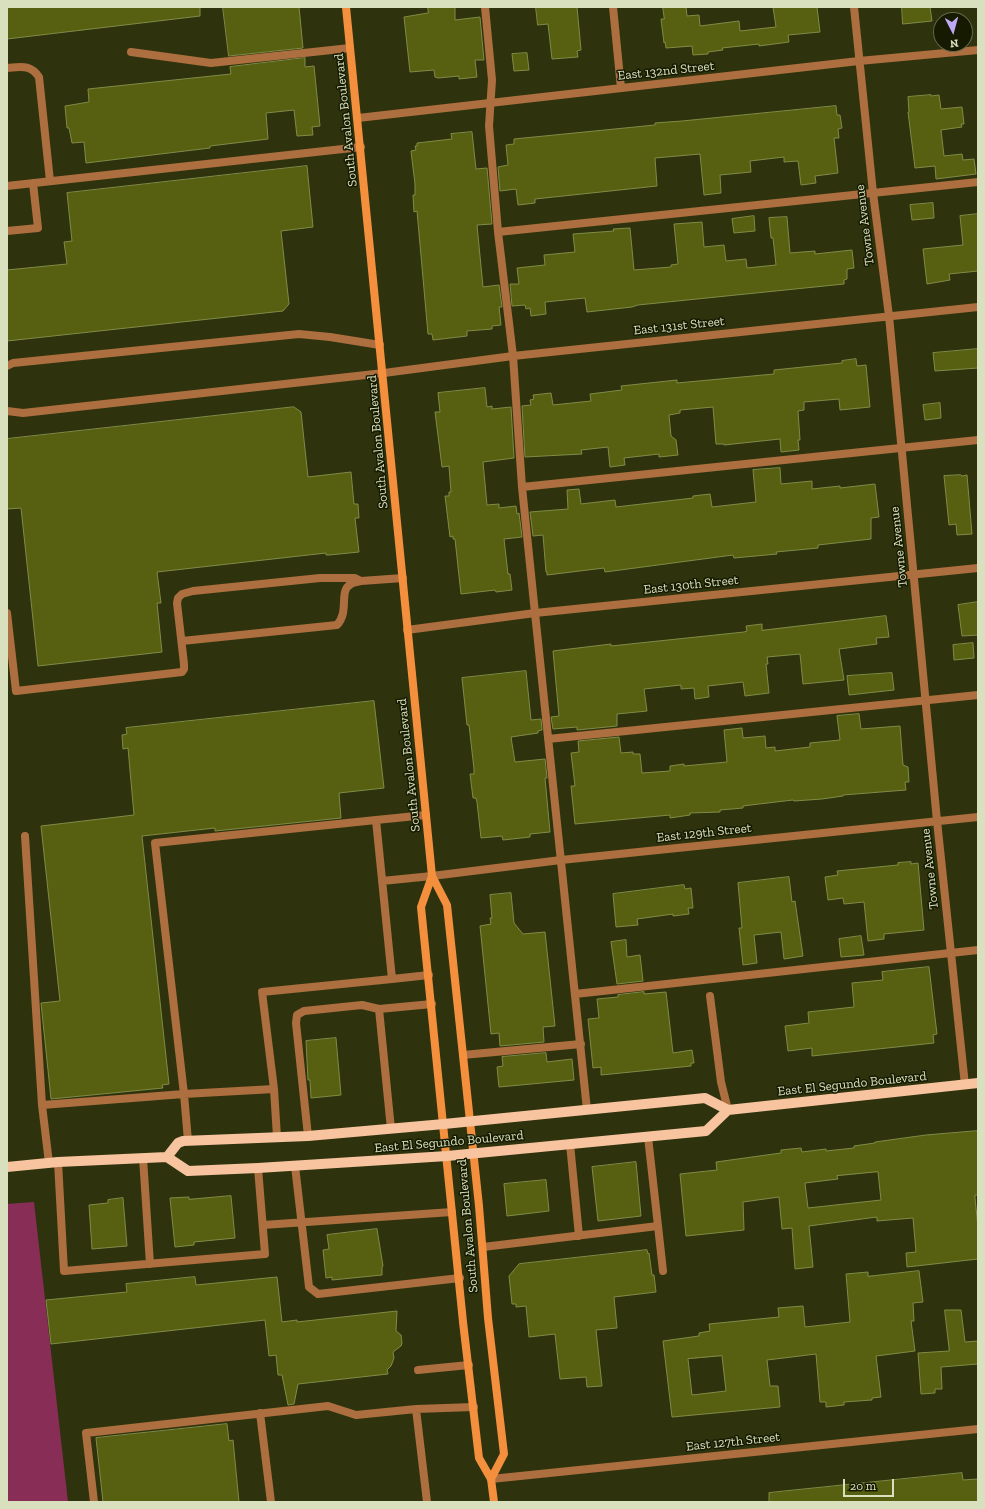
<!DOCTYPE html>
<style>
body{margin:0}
#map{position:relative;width:985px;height:1509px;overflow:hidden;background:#2e330e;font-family:"Zilla Slab",serif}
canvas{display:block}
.frame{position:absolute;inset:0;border:8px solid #d8e0bd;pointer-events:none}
.north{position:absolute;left:933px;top:12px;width:40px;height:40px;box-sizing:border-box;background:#161a00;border:1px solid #64694c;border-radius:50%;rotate:174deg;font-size:11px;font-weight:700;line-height:16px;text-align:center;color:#d8e0bd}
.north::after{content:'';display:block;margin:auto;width:14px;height:18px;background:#bea9f5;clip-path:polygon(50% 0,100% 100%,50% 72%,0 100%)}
.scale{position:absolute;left:843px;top:1479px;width:51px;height:18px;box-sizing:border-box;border:2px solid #d8e0bd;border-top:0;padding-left:5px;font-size:12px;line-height:14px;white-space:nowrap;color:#d8e0bd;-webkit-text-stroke:3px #161a00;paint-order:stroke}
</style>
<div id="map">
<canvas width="985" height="1509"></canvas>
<div class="frame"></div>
<div class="north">N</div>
<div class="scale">20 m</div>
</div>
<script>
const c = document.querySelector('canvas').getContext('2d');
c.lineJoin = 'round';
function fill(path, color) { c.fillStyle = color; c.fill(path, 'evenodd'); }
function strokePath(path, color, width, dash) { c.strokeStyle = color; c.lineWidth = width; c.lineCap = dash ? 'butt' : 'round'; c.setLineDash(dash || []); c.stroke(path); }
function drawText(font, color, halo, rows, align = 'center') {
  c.font = font + ' "Zilla Slab",serif'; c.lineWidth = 3; c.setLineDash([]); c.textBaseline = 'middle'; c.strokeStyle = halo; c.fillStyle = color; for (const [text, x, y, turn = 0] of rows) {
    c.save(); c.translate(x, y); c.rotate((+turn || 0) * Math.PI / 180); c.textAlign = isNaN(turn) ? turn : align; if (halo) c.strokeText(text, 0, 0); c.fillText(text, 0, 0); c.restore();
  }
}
const green = new Path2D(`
 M34 1202 68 1502H7V1204Z`);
const building = new Path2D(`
 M7 7H200V16L7 39Z
 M223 7H299L303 48 229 56Z
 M428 7H455V20L480 17 484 60H475L477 77 459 79V76L438 78 435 77 434 70 410 72 404 17 428 13Z
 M536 7H577L581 50 577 51 578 57 552 59 548 24 538 25Z
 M663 7H686L687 16 699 15 700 26 739 21 740 31 776 27 773 7H817L820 32 788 35 789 42 759 46V44L722 48 723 50 708 52V54L693 55 692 46 666 48 665 42 664 43 661 19H664Z
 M902 7H930L932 21 903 24Z
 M527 53 529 70 514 71 512 54Z
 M305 58V67L314 66 320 126 312 127 313 135 297 136 294 110 266 113 268 139 210 146V148L86 163 84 142 72 143 69 128H67L65 106 89 102 88 89 231 74 230 67Z
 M931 95V96L939 95 941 109 962 107 964 124H961L962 127 941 130 944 156 962 154 963 160 974 159 976 174 936 179 935 166 915 168 908 112H909L908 97Z
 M836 106 837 115H840L842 128 838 129 839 138H834L838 173 815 176 816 183 801 185 798 161 784 162V157L750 161 751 172 720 175 721 193 704 195 700 154 655 158 657 186 535 199V203L518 205 516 189 500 191 498 167 508 165 506 145 514 144V139L655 125V123L682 121Z
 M472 132 476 169 487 168 492 224 477 225 483 287 499 285 502 307H499L501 325 492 326V329L467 331V336L433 340 432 334H428L417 211 414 212 413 195H415V184L411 151 416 150 415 146H417V143L452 139 451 134Z
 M307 166 313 227 281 231 289 304 283 311 7 341V270L67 264 64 242 72 241 67 193Z
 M933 203 934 218 912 220 910 205Z
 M978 214V271L949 274 950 280 927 284 923 249 963 245 960 216Z
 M754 216 755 231 734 233 732 219Z
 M787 217 790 253 815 251V254L852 250 854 268 847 269V279L844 280V284L638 305 632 307 587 312 585 298 545 302 546 314 531 316 530 308 526 309 525 305 512 306 510 284H519L517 268 545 265 544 255 575 252 573 234 614 231 613 229 630 228 634 270 671 267V265L678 264 674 224 702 222 704 247 724 245 726 261 746 259 747 268 776 265 773 238H771L769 218Z
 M978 349V368L935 371 933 353Z
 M856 359 857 366 866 365 870 407 840 410 839 399 804 402V410L798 411 800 440H798L799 450 781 452 780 439 724 445V444H716L713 407 680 410V413L669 415 671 436 676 440 678 455 659 457V454L624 458 625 465 610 467 608 447 581 450 582 454 525 457 522 406 531 405 530 400 534 399 533 395 551 393 553 405 591 401 590 394 622 390 621 386 677 380V383L774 374V370L842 363V361Z
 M485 388 487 407 492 406V409L511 407 514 458 483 462 487 505 499 504V508L516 506 517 514 519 513 522 537 504 539 508 574H510L512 590 496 592 495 590 461 594 455 539H453V536L450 537 445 496H449V492H451L449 466 442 467 435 412H440L438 393Z
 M940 403 941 418 925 420 923 405Z
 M294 407 301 412 308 477 351 472 354 504H358L359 518H355L359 552 329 555H326V553L157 572 161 603H157L162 652 38 666 21 508 7 509V439Z
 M780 468 781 484 812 481V489L840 486V488L875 484 879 517 871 518V539L818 545V548L776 552 777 554 734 558 733 555 605 572 604 568 547 575V572H546L543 535 533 536 530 512 568 509 567 490 579 489 581 504 615 500 616 507 693 498V496L710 494 712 507 756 502 753 470Z
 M961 475 962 476 967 475 972 534 957 535 956 524 949 525 944 476Z
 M978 602V635L962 636 958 605Z
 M886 616 889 637 876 638 877 644 839 649 844 680 803 684 800 654 767 657 768 664H766L769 693 745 696 743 682 708 686 709 697 695 699 694 688 681 689V685L644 689 647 711 617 714V726L577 730V727L553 729 551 717 559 716 553 651 611 644V646L744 632 747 631 746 626 762 624V630Z
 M973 643 974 658 954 660 953 645Z
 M526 671 531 720 541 719 542 730 538 731V733L511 737 515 762 545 759 547 778H545L550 832 530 834V837L503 840 502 836 481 838 477 802 476 798H473L470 774H474V769L469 725H467L462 678Z
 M892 673 894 690 849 695 847 676Z
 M374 701 384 788 339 793 341 818 215 831V828L142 836 169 1084 162 1085 163 1088 51 1099 41 1003 60 1001 41 826 134 815 128 748 123 749 122 735 127 734 126 728Z
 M859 714 861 729 900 726 903 765 908 767 909 782H905L906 790 843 795V796L822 799 794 801 793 800 759 804 743 806V808L720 810V812L690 813V815L670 818V815L575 824 571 786H575L571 753 579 752 578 741 619 737 621 753 633 752V754H640L642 773 670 771V766L684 764V766L727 762 724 730 742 728 743 738 765 736 766 748 775 747V751L810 747V743L840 740 837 716Z
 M911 862V864L918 863 924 930 884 934V939L868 941 864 902 844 904 843 898 828 900 825 877 838 875 837 871 898 865V863Z
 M789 877 792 902 795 901 803 956 784 959 781 932 754 935 757 963 743 965 739 928H742L738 883Z
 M684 885 685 889 691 888 693 908H688L689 914 673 916V914L637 919 638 925 616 927 613 894Z
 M511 893 514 923 523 934 545 932 555 1026 543 1027 544 1042 500 1046 499 1033 491 1034 480 926 491 924 490 918H492L490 895Z
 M861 936 864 955 841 957 839 939Z
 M626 940 627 957 640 955 643 981 617 984 611 942Z
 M929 967 937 1034 933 1035 934 1043 812 1056V1048L788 1051 785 1026 809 1023 808 1012 854 1007 852 983 883 980 882 972Z
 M644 992V994L666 992 673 1053 692 1050 694 1063H691V1066L601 1075V1067L593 1068 588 1019 599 1018 597 999 618 997V995Z
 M336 1038 341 1095 311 1098 310 1080H308L306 1041Z
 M546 1053 547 1062 572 1059 574 1080 499 1087 497 1067 503 1066 502 1057Z
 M978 1131V1195H975V1198L978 1227V1259L907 1267 906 1253 916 1252 913 1218 877 1221V1217L809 1226 813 1267 795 1269 792 1228 782 1229 779 1197 743 1202 744 1230 686 1236 680 1174 717 1170 716 1162 781 1153V1150L801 1148 802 1152 826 1149V1151L854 1148V1146L875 1143V1142L926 1135ZM878 1172 881 1200 808 1208 805 1183 838 1179 837 1176Z
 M636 1162 641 1216 598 1221 592 1167Z
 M546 1180 549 1211 507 1216 504 1184Z
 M231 1196 235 1238 194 1242V1245L175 1247 170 1198 189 1197V1199Z
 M123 1198 127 1246 92 1249 89 1205 108 1203V1200Z
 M377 1229 383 1266 382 1267V1275L332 1280V1277L326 1278 323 1250 329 1249 327 1235Z
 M647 1250 648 1254 649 1253 652 1275H654L656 1292 614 1297 617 1328 596 1330 602 1386 587 1387 586 1377 560 1379 555 1334 529 1337 526 1306 516 1307V1304H512L509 1276 519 1264Z
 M919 1271 923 1302 913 1303 914 1321H911L915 1351 876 1356 881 1397 872 1398V1400L844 1402V1405L826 1407V1402H820L816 1354 767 1360 770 1386H778L780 1407 672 1417 663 1341 699 1336V1333L710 1331 709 1324 779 1317 778 1308 803 1306 805 1327 850 1322 846 1274 868 1272V1276ZM722 1356 726 1391 692 1395 688 1359Z
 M195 1277 196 1285 277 1277 282 1322 297 1320V1322L397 1311 396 1331 401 1335 402 1343 401 1346 393 1352 394 1358 391 1366 387 1370 388 1374 298 1384 294 1404 288 1405 282 1375H278L276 1355 269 1356 265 1320 51 1344 46 1300 127 1292 126 1284Z
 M945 1310H961L965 1342 978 1341V1364L941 1367 942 1389H935V1393L921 1394 918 1353 949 1351Z
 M227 1424 229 1441 233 1440 239 1502H103L96 1438Z
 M962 1473 963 1480 978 1479V1502H769V1493Z`);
const service = new Path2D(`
 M485 7 492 80 489 126 498 232 513 356 522 487 535 613 587 1110
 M131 52 211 63 350 48
 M7 68C21 67 30 64 39 77L50 181
 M7 186 361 147
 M7 231 38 228 33 183
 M498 232 978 182
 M7 366 13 363 299 334 330 337 380 345
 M7 411 23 413 384 373
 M522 487 978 440
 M7 613 16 691 182 672 184 669V664L177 603 178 598 182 594 193 591 320 578H355L361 581 403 578
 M182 641 337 625C350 611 338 591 351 584 354 582 358 582 361 581
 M548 739 978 695
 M376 820 426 815
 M25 836 42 1105
 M382 881 432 876
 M392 979 429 975
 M575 994 978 950
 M710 996 721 1082 728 1110
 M463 1055 581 1044
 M391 1129 379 1009 432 1004
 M308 1136 296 1023 297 1015 304 1011 362 1005 379 1009
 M188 1141 184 1094 155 843 376 820 392 979 262 992 274 1089
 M570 1144 579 1236
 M143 1158 150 1264
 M58 1162 64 1271 265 1254 258 1168
 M49 1163 42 1105 184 1094 274 1089 277 1137
 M295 1166 309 1287 318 1294 460 1278
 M263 1225 452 1212
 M658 1226 663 1271
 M483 1247 658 1226 648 1137
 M418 1370 469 1365
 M416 1409 427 1502
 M260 1413 271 1502
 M94 1502 86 1433 328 1406 356 1415 416 1409 474 1407`);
const minor = new Path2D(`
 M613 7 621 88
 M854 7 873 193 889 316 937 821 965 1085
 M358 118 859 61 978 50
 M384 373 513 356 978 307
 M407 630 535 613 978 568
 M432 876 561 860 978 817
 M491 1479 978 1429`);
const secondary = new Path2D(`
 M346 7C376 296 403 586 432 876L447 905 479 1206 488 1318 504 1454 491 1479
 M432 876 421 907 463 1322 479 1458 491 1479 494 1502`);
const primary = new Path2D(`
 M167 1157 178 1143 183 1141 308 1136 444 1124 705 1098 728 1110 978 1083
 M7 1167 58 1162 167 1157 188 1171 258 1168 447 1156 706 1131 728 1110`);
const streetNames = [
 ["East 132nd Street",666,71,-6],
 ["South Avalon Boulevard",346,120,-96],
 ["Towne Avenue",865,225,-97],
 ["East 131st Street",679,326,-6],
 ["South Avalon Boulevard",378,442,-95],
 ["Towne Avenue",899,547,-96],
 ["East 130th Street",691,585,-6],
 ["South Avalon Boulevard",409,765,-96],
 ["East 129th Street",704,833,-6],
 ["Towne Avenue",930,869,-96],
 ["East El Segundo Boulevard",852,1084,-6],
 ["East El Segundo Boulevard",449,1142,-5],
 ["South Avalon Boulevard",468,1226,-95],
 ["East 127th Street",733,1442,-6]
];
fill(green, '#882e56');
fill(building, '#576011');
strokePath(building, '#808b46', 1);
strokePath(service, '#ad6f3f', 8);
strokePath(minor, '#ad6f3f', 8);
strokePath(secondary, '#f4903d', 8);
strokePath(primary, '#f7c49f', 10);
drawText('13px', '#d8e0bd', '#161a00', streetNames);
</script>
